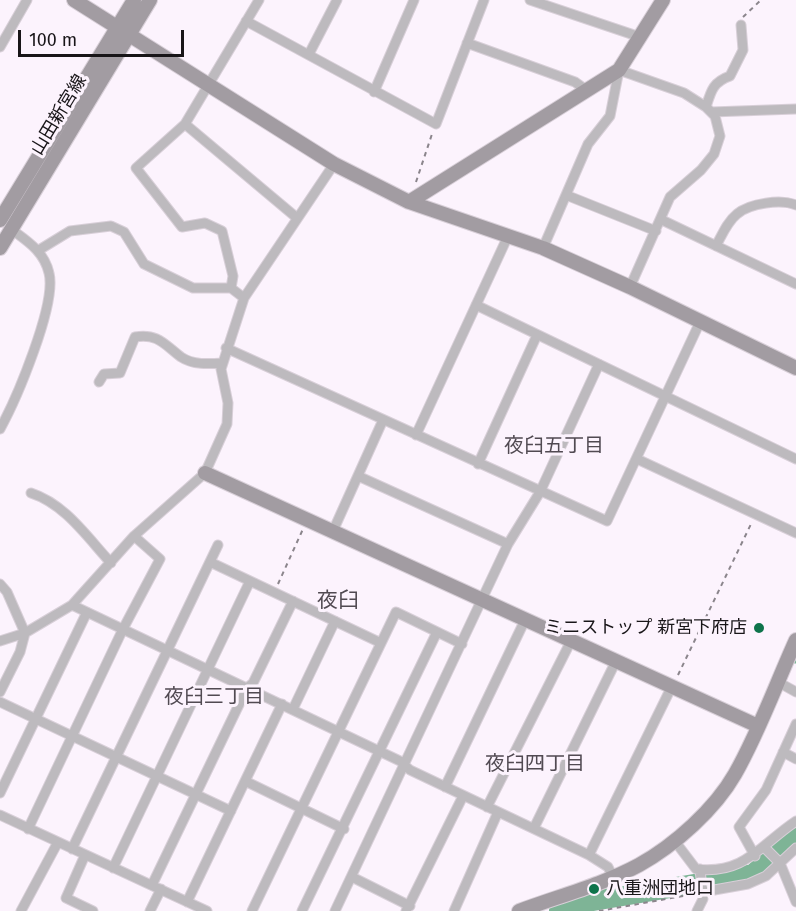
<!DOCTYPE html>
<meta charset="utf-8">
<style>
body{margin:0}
#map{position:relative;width:796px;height:911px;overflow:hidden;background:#fcf3fd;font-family:"Fira Sans",sans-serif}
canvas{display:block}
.scale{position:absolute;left:18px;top:30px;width:166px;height:27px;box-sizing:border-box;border:3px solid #181518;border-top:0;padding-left:8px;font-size:18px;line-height:21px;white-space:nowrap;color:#181518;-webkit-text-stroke:4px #fcf3fd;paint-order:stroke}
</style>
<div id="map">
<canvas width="796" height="911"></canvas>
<div class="scale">100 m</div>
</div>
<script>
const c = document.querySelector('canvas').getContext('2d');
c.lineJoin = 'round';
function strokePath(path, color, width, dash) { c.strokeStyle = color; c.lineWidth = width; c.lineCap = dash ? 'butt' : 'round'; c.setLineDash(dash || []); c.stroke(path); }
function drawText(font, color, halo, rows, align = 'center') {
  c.font = font + ' "Fira Sans","Noto Sans JP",sans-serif'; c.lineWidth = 6; c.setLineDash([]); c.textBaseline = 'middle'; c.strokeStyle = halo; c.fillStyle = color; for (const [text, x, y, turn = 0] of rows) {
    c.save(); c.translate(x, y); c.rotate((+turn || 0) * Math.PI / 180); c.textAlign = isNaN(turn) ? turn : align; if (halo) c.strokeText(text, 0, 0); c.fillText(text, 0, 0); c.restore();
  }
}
const stream = new Path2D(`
 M795 662H796`);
const river = new Path2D(`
 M559 911 587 902 753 874 796 838`);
const path = new Path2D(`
 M743 17 761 0
 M416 182 432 134
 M278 584 303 529
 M678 675 751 524
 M599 911 694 894`);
const street = new Path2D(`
 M530 0 640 37
 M246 21 436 124 484 0
 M467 43 575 82 586 90
 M0 47 27 0
 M309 54 337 0
 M374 92 414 0
 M706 107C711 91 713 82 730 76L743 50 741 25
 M711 112 796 109
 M185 124 297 218
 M566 195 656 231
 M662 220 796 284
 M716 246C722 235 727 222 737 214 750 203 781 199 796 205
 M543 248 588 144 610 116 619 70 684 93 706 107 715 116 720 136 714 154 701 170 670 197 630 287
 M39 250 70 231 111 226 124 232 144 264 193 288H231L244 298
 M231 288 233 276 222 231 205 223 182 227 136 168 185 124 259 0
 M476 305 796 459
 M226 348 607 521 700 322
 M99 382 104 374 120 373 135 337C158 333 165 345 181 357 193 365 208 364 223 363
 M0 429C16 400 57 304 49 273 44 251 27 241 11 229
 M416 435 508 236
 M637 459 796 533
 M478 464 537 335
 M358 476 508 544
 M31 493C65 504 87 537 111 563
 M333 531 383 420
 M210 562 381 643
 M0 584 7 592 25 633 20 652 0 692
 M72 605 400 761 410 770 589 855 608 867 613 877
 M0 641 25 633 72 605 134 536 205 473 227 424 228 403 221 369 244 298 334 164
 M778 682 796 692
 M0 702 231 811
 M293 709 335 621
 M783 752 796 759
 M245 781 344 829
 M445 787 525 620
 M0 793 87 612
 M487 807 571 641
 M0 815 207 911
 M534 828 616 661
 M28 829 123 629 160 559 134 536
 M674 840 696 869C745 875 761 844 796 821
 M764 847 780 863 796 902
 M72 849 218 545
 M85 855 66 898 93 911
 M589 855 672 686
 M755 856 739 827 766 790 796 724
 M113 868 250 581
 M352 877 410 906
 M152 885 247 688 253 683 293 601
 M703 892 748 884 766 876 796 848
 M187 902 282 704
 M21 911 58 842
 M150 911 161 889
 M252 911 396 612 462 644
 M302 911 437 632
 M335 911 508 544 540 492 599 364
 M406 911 463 796
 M454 911 498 812
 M697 911 703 899 700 869`);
const secondary = new Path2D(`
 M74 0 334 164 409 202 543 248 630 287 796 368
 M409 202 619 70 663 0
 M0 220 134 0
 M0 248 150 0
 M205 473 758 726
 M519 911C559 896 602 885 639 865 675 845 715 809 735 774 759 732 776 684 796 640`);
const markers = [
 [759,628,6,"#0e734b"],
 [594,889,6,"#0e734b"]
];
const streetNames = [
 ["山田新宮線",59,115,-59]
];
const poiNames = [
 ["ミニストップ 新宮下府店",747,628],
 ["八重洲団地口",606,889,"left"]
];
const neighbourhoodNames = [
 ["夜臼五丁目",554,446],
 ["夜臼三丁目",214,697],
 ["夜臼四丁目",535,764]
];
const quarterNames = [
 ["夜臼",338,601]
];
strokePath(stream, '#7eb496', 3);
strokePath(river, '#7eb496', 20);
strokePath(street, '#d8cfd8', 11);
strokePath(secondary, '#d8cfd8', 16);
strokePath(path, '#8b858c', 2, [4.5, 4.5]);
strokePath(street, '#bdbabe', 9);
strokePath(secondary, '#a29ca2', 14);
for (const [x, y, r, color] of markers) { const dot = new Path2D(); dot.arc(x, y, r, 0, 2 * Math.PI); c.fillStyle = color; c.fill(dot); strokePath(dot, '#fcf3fd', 2); }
drawText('18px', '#181518', '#fcf3fd', streetNames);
drawText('18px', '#181518', '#fcf3fd', poiNames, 'right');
drawText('20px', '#514a52', '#fcf3fd', neighbourhoodNames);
drawText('21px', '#514a52', '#fcf3fd', quarterNames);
</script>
